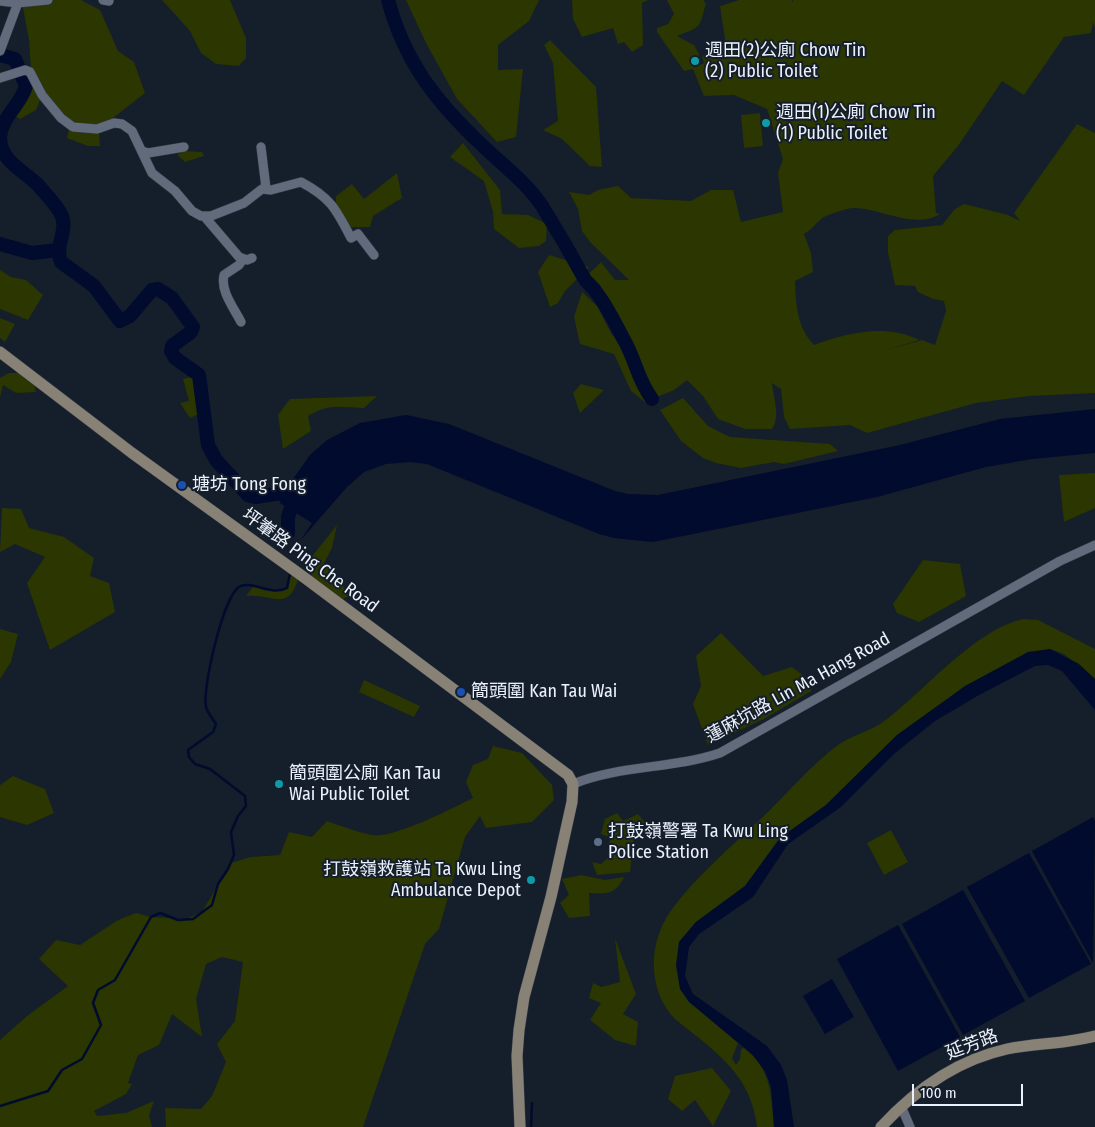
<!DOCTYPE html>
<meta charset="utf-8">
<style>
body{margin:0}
#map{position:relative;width:1095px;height:1127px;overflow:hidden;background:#151e2b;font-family:"Fira Sans Condensed",sans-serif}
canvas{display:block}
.scale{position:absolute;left:912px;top:1084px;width:111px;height:22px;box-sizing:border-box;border:2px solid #ebf1fb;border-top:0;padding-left:6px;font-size:15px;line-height:18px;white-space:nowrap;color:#ebf1fb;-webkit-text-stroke:4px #151e2b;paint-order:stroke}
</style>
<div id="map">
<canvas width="1095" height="1127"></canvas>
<div class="scale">100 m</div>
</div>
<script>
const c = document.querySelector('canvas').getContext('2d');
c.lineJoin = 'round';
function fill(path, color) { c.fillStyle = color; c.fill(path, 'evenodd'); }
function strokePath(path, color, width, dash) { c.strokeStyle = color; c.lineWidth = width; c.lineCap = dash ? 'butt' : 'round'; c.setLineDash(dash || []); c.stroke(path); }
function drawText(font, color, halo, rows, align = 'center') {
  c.font = font + ' "Fira Sans Condensed","Noto Sans SC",sans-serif'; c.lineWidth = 4; c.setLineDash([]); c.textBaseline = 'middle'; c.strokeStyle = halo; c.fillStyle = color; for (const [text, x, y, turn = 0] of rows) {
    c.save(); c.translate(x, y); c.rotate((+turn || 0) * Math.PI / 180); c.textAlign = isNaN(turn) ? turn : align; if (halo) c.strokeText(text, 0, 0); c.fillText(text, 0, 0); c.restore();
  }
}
const green = new Path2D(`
 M37 0H81L100 10 118 51 134 62 145 93 99 129 100 146H88L67 138 70 124 42 95 36 110 20 119 9 112C19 99 28 92 23 76L31 69 29 40 22 3Z
 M162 0H230L246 38V58L239 66 216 64 201 53 190 31Z
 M406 0H539L529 21 498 45V70L523 69 516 137 497 142 457 99 426 43Z
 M572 0H648L642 3 643 45 632 52 624 42 618 44 613 28 582 37 573 19Z
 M667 0H703L706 3C699 29 702 26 677 36L694 45 699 54 694 68 704 63 702 57 707 52 727 53 720 6 739 0H792L793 3V0H1095V28L1093 22 1091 33 1064 37 1024 95 1002 81 958 146 933 176 936 213 940 214C915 230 880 208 854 208 846 208 831 214 824 217 816 222 812 230 804 234L811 253 813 272 795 281C796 305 797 327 814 345 846 333 887 323 919 340L883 351 922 340 935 345 946 311 944 301 933 299 918 292 915 286 895 285 888 252V236L895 230 942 225 955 209 964 204 1008 215 1020 221 1014 213 1077 124 1095 133V393L1029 396 976 403 867 433 850 425 790 429 784 417 781 389 772 383C773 396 781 417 772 429H745L718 419 703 396 687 380 674 390 652 399 641 385 633 356 599 296 580 282 601 262 615 280H629L590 242 582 231 578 209 569 192 589 195 598 190 618 186 631 198 691 201 711 190H733L741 222 783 212 778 173 783 159 767 109 734 95 704 96 693 69 684 71 657 32V28L668 24 674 14Z
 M550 40 596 87 602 167 590 166 562 139 543 130 558 121 553 63 544 45Z
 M760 113 763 146 744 148 741 115Z
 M463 143 500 190 502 214 528 215 547 224 546 241 539 246 519 248 494 229 493 212 484 181 450 157Z
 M183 151 202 152 204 156 185 162 177 155Z
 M397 173 402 198 373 216 370 227H346L336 219V196L352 184 364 199Z
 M549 255 589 267 565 291 558 303 550 307 538 272Z
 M0 270 11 277 26 280 43 295 28 320 0 309Z
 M582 292 597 306 611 333 625 351 646 403 631 391 614 354 580 344 574 317Z
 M0 318 15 324 5 342 0 338Z
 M9 373H22L34 383 36 392 16 393 3 385 0 397V378Z
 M199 375 203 394V412L190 418 180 403 189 401 183 379Z
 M581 384 604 390 580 413 573 393Z
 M377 396 364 408C341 407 329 403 308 416L311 431 283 449 278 415 290 399Z
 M683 398 708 426 730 437 830 444 838 451 784 464 774 462 741 468 716 463 703 458 681 441 660 410Z
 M1095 473V508L1064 522 1059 475Z
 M2 508 21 509 29 528 64 537 94 558 90 576 109 583 115 612 50 650 27 583 45 557 15 544 0 552Z
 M337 525 332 548 324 563 338 578 349 596 340 600 316 583 306 564Z
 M923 560 960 564 966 596 919 622 897 613 893 604Z
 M290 574 298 579C288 613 271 593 246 596L253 587 275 591 287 588Z
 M1023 619 1038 620 1095 649V679L1064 654 1050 649 897 735 826 805 780 838 745 886 696 922 679 942 689 1001 738 1043 732 1058 736 1065 740 1059 741 1049 744 1048C772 1070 771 1094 774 1127H757C751 1073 714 1051 675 1019 651 995 648 954 663 924 681 888 739 840 769 811 790 790 811 766 834 748 850 735 871 732 887 719 926 689 976 629 1023 619Z
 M0 629 18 634 11 662 0 679Z
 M721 633 763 676 792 667 812 682 811 691 764 719 708 745 693 704 701 686 696 656Z
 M364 680 420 706 414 717 359 692Z
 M493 746 522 753 552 785 554 800 532 822 486 828 480 816 465 837 439 929 425 944 363 1127H166L165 1108 201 1109 212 1096 226 1062 217 1044 235 1021 243 962 222 957 206 964 196 999 202 1037 172 1014 159 1045 138 1055 128 1083 132 1084 126 1094 94 1111 97 1116 126 1113 154 1101 149 1115 152 1127H0V1040L27 1016 68 986 39 959 56 940 80 945 118 920 136 913 151 917 186 919 202 912 231 863 251 857 280 855 289 832 312 837 327 821C341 826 357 832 372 835 393 839 453 808 473 798L466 782 473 765 488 759Z
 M13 776 45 789 54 813 27 825 0 817V785Z
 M617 813 623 821 638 814 646 824 635 829 630 872 597 875 592 862 601 864 612 854 609 842 612 838 601 834 605 819Z
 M891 830 908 862 884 875 867 843Z
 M581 875 605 880 624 877C616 895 606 894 589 893L590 916 569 918 560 903 569 895 562 879Z
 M615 938 636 994 623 1014 638 1022 636 1046 615 1040 590 1020 601 1003 589 998 593 983 601 987 620 982Z
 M712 1068 731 1091 713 1126 695 1100 682 1111 668 1099 675 1076Z`);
const water = new Path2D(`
 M1095 409V453L1032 459 986 467 877 497 653 542 614 538 599 534 427 464 410 462 386 464 364 472 347 487 300 541 312 523 280 503 279 499 310 455 327 440 360 423 406 415 449 424 615 491 628 494 658 495 900 445 1000 419Z
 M1050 649 1079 664 1095 679V710L1062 671 1048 665 1035 666 979 695 935 721 895 753 841 807 788 844 753 897 699 934 689 947 685 976 693 994 767 1046 781 1065 787 1080 794 1127H774L771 1087 765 1071 753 1055 689 1002 680 989 676 965 679 942 696 922 745 886 780 838 826 805 897 735 965 686 1028 652Z
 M1093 817 1095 821 1093 963 1032 851Z
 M1029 853 1091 964 1029 998 967 887Z
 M963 890 1025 1001 963 1035 902 924Z
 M898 925 960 1037 898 1071 837 959Z
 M832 979 854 1017 825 1034 803 996Z`);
const stream = new Path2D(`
 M0 1106 48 1091 62 1070 82 1059 101 1025 93 1003 98 990 115 980 151 917 160 913 178 920 193 919 212 905 218 884 228 869 234 855 231 832 238 816 246 806 245 796 210 769 195 764 189 757 188 750 213 732 216 724C213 719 207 712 206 707 202 689 223 597 239 587 251 579 271 597 287 588L290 574
 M531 1127 532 1103`);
const river = new Path2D(`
 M388 0C405 63 437 103 484 147 504 166 527 183 542 206 557 230 571 254 584 278 587 283 593 287 596 292 607 306 615 323 623 338 636 360 637 379 652 399
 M0 55 15 59 26 86C21 105 2 116 0 137 0 161 23 170 37 184 45 193 55 203 61 214 69 230 54 246 61 262L94 286 120 321 130 316 152 290 158 289 172 298 193 327 191 332 172 346 171 351 175 358 199 375 208 445 216 460 248 495 255 497 282 493 294 497
 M0 244 32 253 58 250
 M288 533V517L296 493`);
const street = new Path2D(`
 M103 0 109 1
 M0 1 17 3 48 0
 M0 51 19 0
 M0 78 25 70 30 72 42 95 61 118 73 127 97 129 114 123 122 124 132 131 152 173 175 191 192 211 201 216H211L244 203 262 189 271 190 301 182C331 198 336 209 351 238L358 234 374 255
 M261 147 266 188
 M142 151 148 153 184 147
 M204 216 239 257 247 260 252 258
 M241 322C234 308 220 291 224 275L239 265 243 259
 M573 784C620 765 672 769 720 753L1060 561 1095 545
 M901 1106 910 1127`);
const secondary = new Path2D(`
 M0 352 132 453 305 578 568 775 573 784 572 802 551 897 524 997 519 1030 517 1056 520 1127
 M881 1127C915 1090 957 1060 1007 1049 1036 1043 1066 1044 1095 1036`);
const markers = [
 [695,61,5,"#0f9aa8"],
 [766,123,5,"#0f9aa8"],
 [182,485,5,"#1a4fb4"],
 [461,692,5,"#1a4fb4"],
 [279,784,5,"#0f9aa8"],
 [598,842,5,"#5c6f8a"],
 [531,880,5,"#0f9aa8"]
];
const poiNames = [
 ["週田(2)公廁 Chow Tin",705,51],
 ["(2) Public Toilet",705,72],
 ["週田(1)公廁 Chow Tin",776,113],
 ["(1) Public Toilet",776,134],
 ["塘坊 Tong Fong",192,485],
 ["簡頭圍 Kan Tau Wai",471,692],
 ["簡頭圍公廁 Kan Tau",289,774],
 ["Wai Public Toilet",289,795],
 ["打鼓嶺警署 Ta Kwu Ling",608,832],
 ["Police Station",608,853],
 ["打鼓嶺救護站 Ta Kwu Ling",521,870,"right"],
 ["Ambulance Depot",521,891,"right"]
];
const streetNames = [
 ["坪輋路 Ping Che Road",310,561,36],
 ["蓮麻坑路 Lin Ma Hang Road",798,688,-29],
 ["延芳路",972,1045,-21]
];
fill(green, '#2b3600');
fill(water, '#000b2d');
strokePath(stream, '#000b2d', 2.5);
strokePath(river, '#000b2d', 14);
strokePath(street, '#363a46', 10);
strokePath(secondary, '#363a46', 12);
strokePath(street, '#616b7b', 9);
strokePath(secondary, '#878275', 11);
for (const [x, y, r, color] of markers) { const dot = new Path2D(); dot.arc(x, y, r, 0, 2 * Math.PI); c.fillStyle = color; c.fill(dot); strokePath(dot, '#151e2b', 2); }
drawText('18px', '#ebf1fb', '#151e2b', poiNames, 'left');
drawText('18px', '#ebf1fb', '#151e2b', streetNames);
</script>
